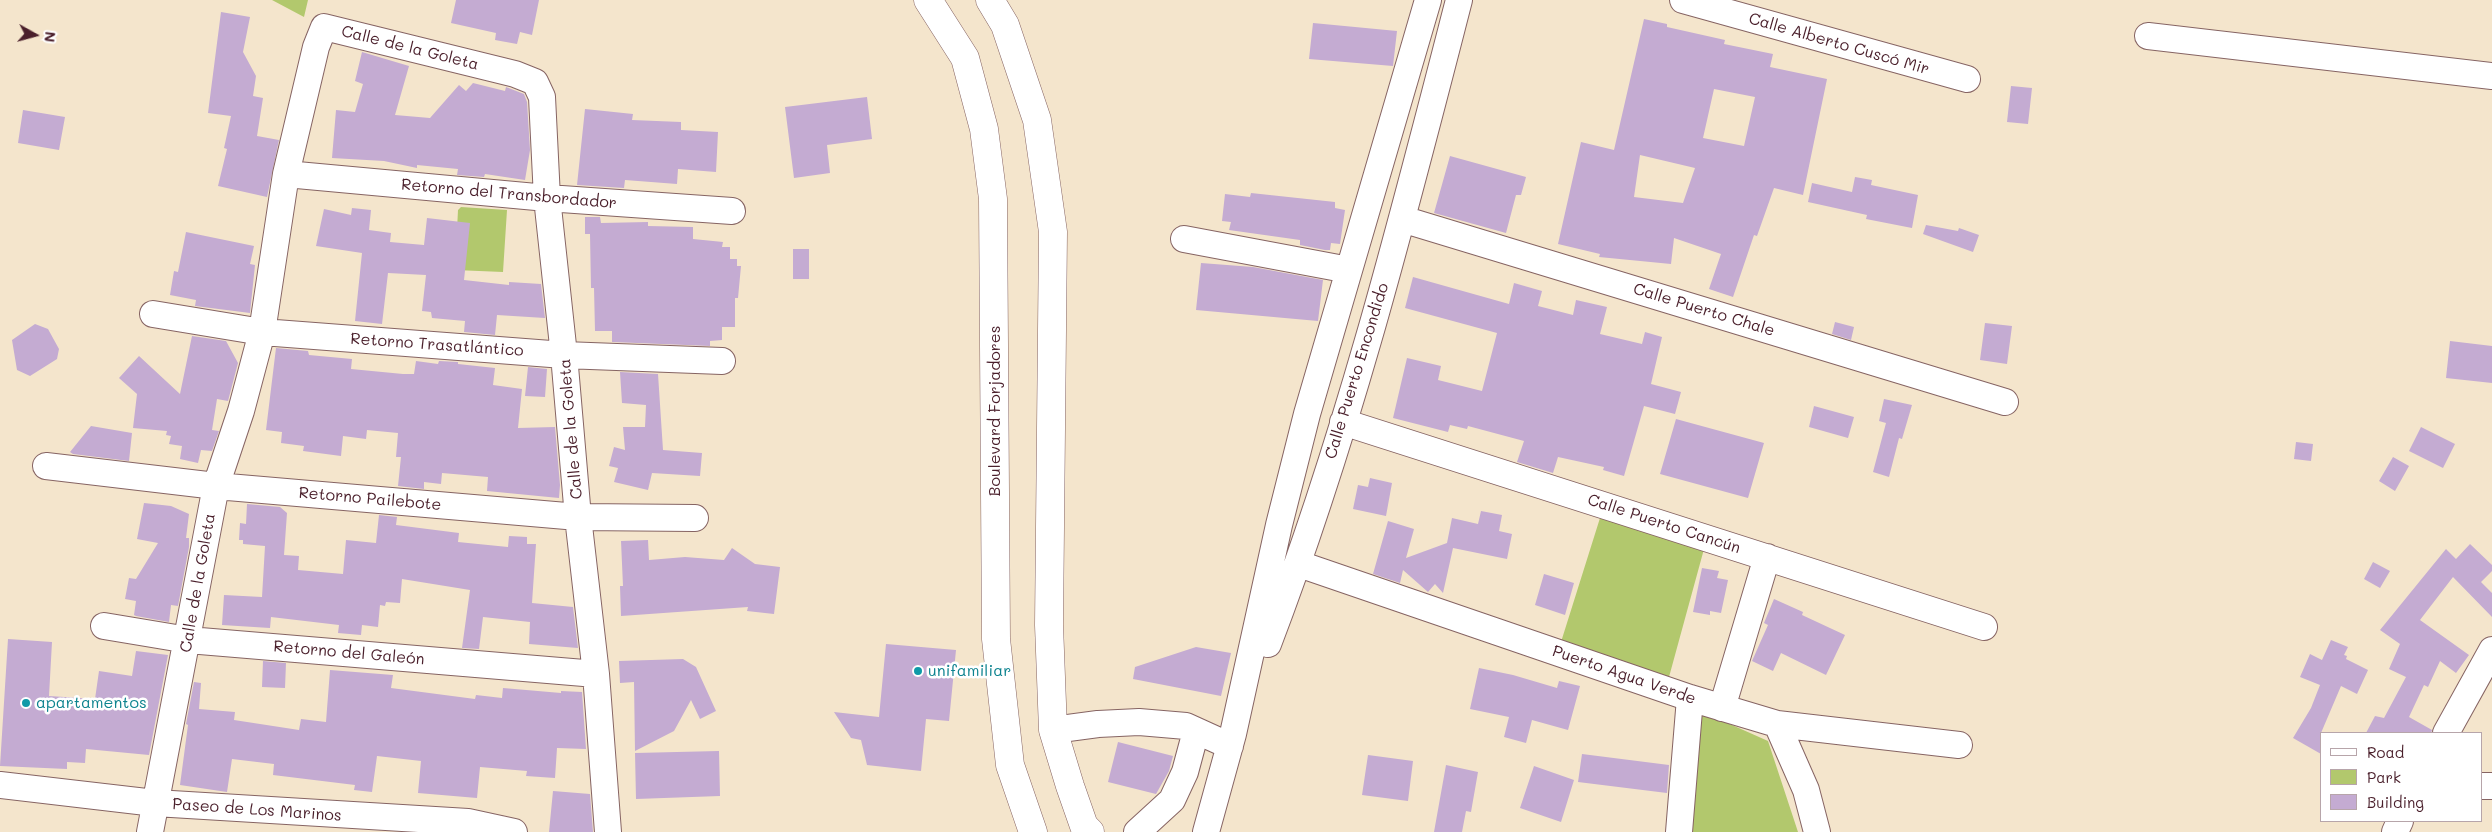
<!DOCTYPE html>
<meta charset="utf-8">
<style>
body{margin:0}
#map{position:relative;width:2492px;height:832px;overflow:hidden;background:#f4e5cc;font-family:Mali,sans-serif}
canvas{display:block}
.legend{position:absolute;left:2320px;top:732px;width:162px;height:90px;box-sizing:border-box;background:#fff;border:1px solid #b7a5aa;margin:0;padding:6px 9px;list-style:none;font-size:15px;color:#4a1f2b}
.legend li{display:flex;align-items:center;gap:10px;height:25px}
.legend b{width:25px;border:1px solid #b7a5aa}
.north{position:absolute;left:10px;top:10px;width:50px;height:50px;-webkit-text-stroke:4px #fff;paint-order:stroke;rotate:97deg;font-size:14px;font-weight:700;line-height:20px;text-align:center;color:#4a1f2b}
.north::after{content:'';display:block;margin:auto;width:18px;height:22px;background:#4a1f2b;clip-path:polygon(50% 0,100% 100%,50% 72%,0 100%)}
</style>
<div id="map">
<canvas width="2492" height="832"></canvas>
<ul class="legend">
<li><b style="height:6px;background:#fff"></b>Road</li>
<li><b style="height:14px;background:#b2c86d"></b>Park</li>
<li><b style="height:14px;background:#c4abd2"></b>Building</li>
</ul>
<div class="north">N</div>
</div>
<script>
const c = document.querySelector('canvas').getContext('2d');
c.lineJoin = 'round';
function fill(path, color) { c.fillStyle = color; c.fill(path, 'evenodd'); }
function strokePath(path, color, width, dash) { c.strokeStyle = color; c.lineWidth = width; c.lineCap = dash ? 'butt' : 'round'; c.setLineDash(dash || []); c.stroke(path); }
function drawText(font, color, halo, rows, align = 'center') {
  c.font = font + ' Mali,sans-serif'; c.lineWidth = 5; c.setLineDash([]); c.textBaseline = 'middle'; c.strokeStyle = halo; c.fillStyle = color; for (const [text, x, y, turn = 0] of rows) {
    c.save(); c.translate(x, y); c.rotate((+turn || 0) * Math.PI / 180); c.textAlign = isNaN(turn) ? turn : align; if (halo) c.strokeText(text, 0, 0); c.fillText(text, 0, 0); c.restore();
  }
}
const green = new Path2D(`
 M272 0H308L304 17Z
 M461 207 507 210 503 272 455 270 458 210Z
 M1600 518 1704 549 1669 677 1561 642Z
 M1696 709 1768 741 1798 832H1686Z`);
const building = new Path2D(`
 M456 0H539L532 35 520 32 517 44 495 40 496 33 451 23Z
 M221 12 250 17 243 52 256 76 253 96 263 98 257 136 279 140 267 197 218 186 227 149 224 148 231 116 208 113Z
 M1644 19 1667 24V27L1725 40 1724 44 1773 54 1770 67 1827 79 1803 195 1774 188 1757 236 1754 235 1733 297 1709 289 1721 254 1674 238 1671 264 1599 257 1600 254 1558 244 1581 142 1614 150ZM1714 89 1755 97 1744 146 1703 138ZM1640 155 1695 168 1683 203 1634 197Z
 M1313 23 1397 31 1393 66 1309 59Z
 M362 52 409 66 395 115 430 118 459 85 466 91 473 83 505 91 506 87 524 94 527 102 530 150 525 180 485 174 484 177 457 175 458 169 417 165V168L384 161 332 158 336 110 355 112 363 84 355 81Z
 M2011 86 2032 88 2028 124 2007 122Z
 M867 97 872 139 827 145 830 173 794 178 785 107Z
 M585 109 633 114 632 120 681 122V130L718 132 716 172 678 169 677 184 625 180 624 188 577 185Z
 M23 110 65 117 59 150 18 143Z
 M1450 156 1526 177 1521 195H1516L1506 233 1434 213Z
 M1855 177 1872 180 1871 185 1918 195 1912 228 1866 219 1867 215 1808 202 1812 183 1852 192Z
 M1251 193 1335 202V208L1345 210 1340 244 1331 243 1330 250H1325L1300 245V240L1229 230 1231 222 1222 221 1225 194 1250 197Z
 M352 208 371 210 369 230 391 233 390 242 424 245 427 218 470 223 464 280 509 285V282L541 284 545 318 497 315 495 335 464 332 465 321 432 318 431 312 422 311 426 275 388 273 382 324 355 321 362 253 316 246 324 209 351 215Z
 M585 217H600L601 223 648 222V226L693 227V239L723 242 722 247H730V259H737V266H741L738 298H735V327H722V340L710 341V346L612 342V331H595L594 288H591L590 234H585Z
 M1926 225 1958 231 1959 228 1979 235 1973 252 1923 234Z
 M186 232 254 246 250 264 255 265 250 313 195 306 196 300 170 295 174 271 178 272Z
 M793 249H809V279H793Z
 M1201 263 1253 267 1323 280 1318 321 1196 310Z
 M1413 277 1509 304 1514 283 1542 291 1538 306 1573 315 1576 300 1607 307 1600 334 1642 344 1645 332 1662 337 1651 384 1681 392 1675 414 1644 406 1624 476 1603 470 1604 467 1558 457 1553 473 1517 462 1524 441 1468 426 1467 429 1450 425 1448 432 1393 418 1407 358 1441 366 1438 380 1482 391 1497 333 1405 308Z
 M1835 322 1854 327 1851 340 1832 334Z
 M1985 323 2012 326 2007 364 1980 360Z
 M35 324 48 329 59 349 57 359 30 376 17 370 12 340Z
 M192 336 226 341 238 363 228 401 217 399 212 430 219 431 212 451 201 450 198 463 180 459 182 446 169 444 171 436 166 435 167 431 133 428 137 394 119 378 139 356 180 394Z
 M2450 341 2492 346V383L2446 378Z
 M276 348 308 351 309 355 352 359 351 369 403 374H414L416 361 438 364 439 361 458 362V364L495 368 493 385 522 389 518 428 555 427 560 485 559 498 487 491 488 477 442 473 441 484 424 482V489L398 486 401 457H396L398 433 367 430 366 439 343 436 341 456 303 451 304 446 281 443 282 432 266 430Z
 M528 367 547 369 545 397 525 396Z
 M620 372 658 374 663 450 702 453 700 476 652 473 648 490 614 482 618 468 609 466 614 447 625 450 623 427H645L646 405 622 403Z
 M1884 399 1912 405 1902 439 1899 438 1889 477 1873 472 1886 423 1879 421Z
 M1814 406 1854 417 1848 438 1809 427Z
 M1676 419 1764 443 1748 498 1660 474Z
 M91 426 132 433 129 461 73 454 70 452Z
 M2421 427 2455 444 2443 468 2409 451Z
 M2296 442 2313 444 2311 461 2294 459Z
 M2393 457 2409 466 2395 491 2379 481Z
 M1370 478 1392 483 1386 516 1353 509 1358 485 1368 487Z
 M144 503 171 506 189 514 186 538H189V547L178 606 171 605 169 622 136 616 134 615 136 601 125 599 129 578 136 579 158 543 137 539Z
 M247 504 280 507 287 513 284 555 299 556 298 570 343 574 346 540 376 543 379 515 397 517 396 525 459 533 458 542 508 547 509 536 527 537V544H536L532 603 573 607 578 648 529 644 530 622 483 617 479 649 462 648 470 590 402 579 400 603 386 602 385 606 380 605 378 627 362 625 361 635 338 633 339 625 271 617 270 628 222 625 224 595 262 597 265 546 243 544V540H239L240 523 246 524Z
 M1481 511 1502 515 1499 531 1512 534 1507 559 1453 548 1443 593 1435 584 1428 592 1403 570 1400 583 1373 574 1388 521 1414 529 1406 558 1447 543 1452 518 1478 524Z
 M648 540 649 560 685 557 724 560 732 548 755 564 780 567 774 614 747 611 748 607 621 616 620 586H623L621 541Z
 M2470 544 2492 565V571L2481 582 2492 593V617L2453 577 2420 620 2469 655 2456 673 2440 661 2428 687 2424 685 2409 717 2432 730 2431 733H2366L2375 716 2384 718 2406 677 2389 669 2400 644 2380 630 2446 549 2456 559Z
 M2373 562 2390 571 2380 588 2364 579Z
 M1702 568 1719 571 1717 578 1728 580 1721 613 1710 611V615L1693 612Z
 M1544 574 1574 583 1565 615 1535 605Z
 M1774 599 1803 612 1802 615 1845 635 1826 675 1781 653 1773 671 1752 661 1768 625 1764 623Z
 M8 639 52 642 49 696 95 699 99 671 132 676 136 651 168 655 149 755 86 749 85 763 67 762V769L0 766Z
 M2331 640 2348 647 2344 655 2347 656 2346 659 2368 670 2357 694 2341 686 2321 733V754L2293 738 2311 708 2320 685 2300 677 2310 654 2322 660Z
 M886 644 956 650 949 721 926 719 921 771 867 765 861 740 851 738 834 712 879 717Z
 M1196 647 1231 653 1221 696 1133 679 1135 667Z
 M683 659 696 667 716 711 700 719 691 700 674 731 635 751 634 682 620 683 619 661Z
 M263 661 286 663 285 688 262 687Z
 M1479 668 1513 675 1557 688 1559 681 1580 686 1568 730 1532 720 1526 743 1504 737 1509 717 1470 709Z
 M330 670 393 675 391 688 475 699 476 695 502 698 503 688 561 693V691L582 692 586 749 557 748 555 778 526 776 527 771 480 767 477 798 418 793 421 761 377 756 372 792 354 790 355 785 273 775 274 764 232 759 227 792 180 785 188 725 186 724 194 682 201 683 199 709 235 712 234 720 299 730 301 719 326 722Z
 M1118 742 1173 756 1169 771 1156 794 1108 782Z
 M719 751 720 796 636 799 635 753Z
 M1582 754 1669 765 1667 793 1578 782Z
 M1368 755 1413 761 1408 801 1362 795Z
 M1446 765 1478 772 1471 812 1466 811 1462 832H1434Z
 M1534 766 1574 780 1561 822 1520 808Z
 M553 791 590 794 593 832H549Z`);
const minor = new Path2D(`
 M1683 0 1967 79
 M2148 36 2492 76
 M286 174 547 198 732 211
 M1402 219 2005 402
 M1184 239 1349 270
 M153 314 262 332 564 355 722 361
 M1343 422 1984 627
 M46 466 216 486 578 517 695 518
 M1299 564 1690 698 1777 724 1959 745
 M104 626 188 640 596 674
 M1268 644C1348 435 1403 217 1459 0
 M1722 708 1767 557
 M1777 724 1806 790 1817 832
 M1053 730 1098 724 1139 722 1186 726 1230 746
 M2446 733 2492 650
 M0 785 155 803 468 822 514 832
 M2481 786H2492
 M150 832 216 486 241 411 262 332 286 174 316 47 324 27 515 74 535 82 542 97 547 198 564 355 578 517 596 674 608 832
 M1137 832 1172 800 1185 772 1196 731
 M1206 832 1233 734 1279 525 1307 414 1428 0
 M1679 832 1690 698
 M2395 832 2400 821`);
const major = new Path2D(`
 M928 0 965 58 984 129 993 199 996 639 1010 765 1033 832
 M990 0 1005 25 1037 120 1053 232 1049 625 1053 730 1070 786 1084 826 1090 832`);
const markers = [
 [918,671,5,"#0f9aa8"],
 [26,703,5,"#0f9aa8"]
];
const streetNames = [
 ["Calle Alberto Cuscó Mir",1839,44,16],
 ["Calle de la Goleta",410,48,14],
 ["Retorno del Transbordador",509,194,5],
 ["Calle Puerto Chale",1704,310,17],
 ["Retorno Trasatlántico",437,345,4],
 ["Calle Puerto Encondido",1357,371,-73],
 ["Boulevard Forjadores",995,411,-90],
 ["Calle de la Goleta",571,429,-95],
 ["Retorno Pailebote",370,499,5],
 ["Calle Puerto Cancún",1664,524,18],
 ["Calle de la Goleta",198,583,-80],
 ["Retorno del Galeón",349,653,5],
 ["Puerto Agua Verde",1624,675,19],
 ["Paseo de Los Marinos",257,810,4]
];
const cultureNames = [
 ["unifamiliar",928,671],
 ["apartamentos",36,703]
];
fill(green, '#b2c86d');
fill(building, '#c4abd2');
strokePath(minor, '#866463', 28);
strokePath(major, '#866463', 29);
strokePath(minor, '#fff', 26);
strokePath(major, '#fff', 28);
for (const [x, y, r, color] of markers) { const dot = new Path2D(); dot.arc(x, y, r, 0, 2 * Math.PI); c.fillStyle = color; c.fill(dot); strokePath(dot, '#fff', 2); }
drawText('16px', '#4a1f2b', '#fff', streetNames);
drawText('16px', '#0d838f', '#fff', cultureNames, 'left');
</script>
